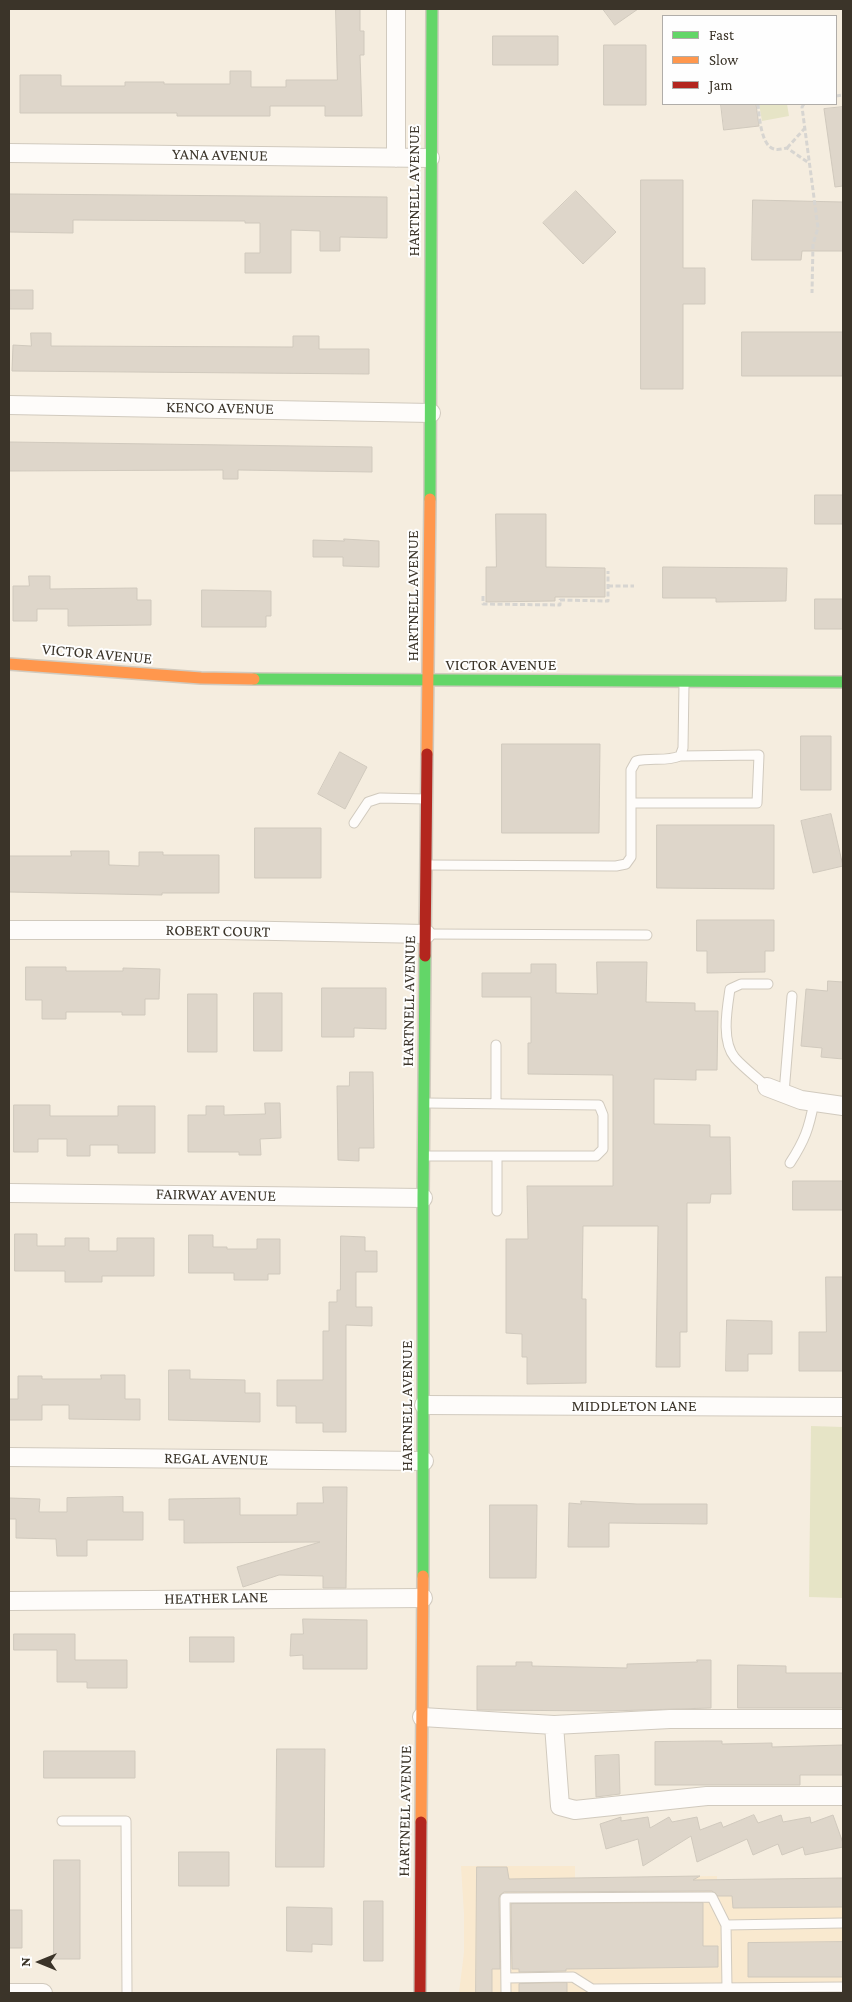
<!DOCTYPE html>
<style>
body{margin:0}
#map{position:relative;width:852px;height:2002px;overflow:hidden;background:#f5eddf;font-family:"Crimson Pro",serif}
canvas{display:block}
.frame{position:absolute;inset:0;border:10px solid #3b3429;pointer-events:none}
.legend{position:absolute;left:662px;top:15px;width:175px;height:90px;box-sizing:border-box;background:#fefefe;border:1px solid #b0ada9;margin:0;padding:6px 9px;list-style:none;font-size:15px;color:#3b3429}
.legend li{display:flex;align-items:center;gap:10px;height:25px}
.legend b{width:25px;border:1px solid #b0ada9}
.north{position:absolute;left:15px;top:1937px;width:50px;height:50px;-webkit-text-stroke:4px #fefefe;paint-order:stroke;rotate:270deg;font-size:14px;font-weight:700;line-height:20px;text-align:center;color:#3b3429}
.north::after{content:'';display:block;margin:auto;width:18px;height:22px;background:#3b3429;clip-path:polygon(50% 0,100% 100%,50% 72%,0 100%)}
</style>
<div id="map">
<canvas width="852" height="2002"></canvas>
<div class="frame"></div>
<ul class="legend">
<li><b style="height:6px;background:#63d668"></b>Fast</li>
<li><b style="height:6px;background:#ff974d"></b>Slow</li>
<li><b style="height:6px;background:#b3261e"></b>Jam</li>
</ul>
<div class="north">N</div>
</div>
<script>
const c = document.querySelector('canvas').getContext('2d');
c.lineJoin = 'round';
function fill(path, color) { c.fillStyle = color; c.fill(path, 'evenodd'); }
function strokePath(path, color, width, dash) { c.strokeStyle = color; c.lineWidth = width; c.lineCap = dash ? 'butt' : 'round'; c.setLineDash(dash || []); c.stroke(path); }
function drawText(font, color, halo, rows, align = 'center') {
  c.font = font + ' "Crimson Pro",serif'; c.lineWidth = 4; c.setLineDash([]); c.textBaseline = 'middle'; c.strokeStyle = halo; c.fillStyle = color; for (const [text, x, y, turn = 0] of rows) {
    c.save(); c.translate(x, y); c.rotate((+turn || 0) * Math.PI / 180); c.textAlign = isNaN(turn) ? turn : align; if (halo) c.strokeText(text, 0, 0); c.fillText(text, 0, 0); c.restore();
  }
}
const built = new Path2D(`
 M461 1866H575V1878L717 1876V1880H723L843 1878V1993H459L464 1952V1914Z`);
const green = new Path2D(`
 M759 104H787L789 116 762 121Z
 M811 1426 843 1427V1598L809 1597Z`);
const building = new Path2D(`
 M336 9H360V31H364V55H360L362 116H325V106H270V116H177V113H20V75H61V86H125V82H164V84H230V71H251V87H286V80H337Z
 M603 9H638L615 25Z
 M493 36H558V65H493Z
 M604 45H646V105H604Z
 M721 104H756L759 126 724 130Z
 M843 107V186L835 187 824 109Z
 M641 180H683V268H705V304H683V389H641Z
 M576 191 616 232 583 264 543 223Z
 M9 194 387 197V238L340 237V251H320V231L291 230V273H245V253H260V223H245V221L73 220V233L9 232Z
 M753 200 843 202V251H802L801 260H752Z
 M10 290H33V309H10Z
 M742 332H843V376H742Z
 M31 333H51V346L293 347V336H319V349H369V374L12 371 13 345 31 346Z
 M9 442 372 447V472L238 470V479H223V470L9 471Z
 M815 495H843V524H815Z
 M496 514H546V567L605 568V597H555V601L486 602V567H496Z
 M344 539 379 541V567L343 566V557H313V540L344 541Z
 M663 567 787 568 786 601 716 602V598H663Z
 M29 576H50V589L137 588V600H151V625L68 626V609H37V621H13V586H29Z
 M202 590 271 591V616H266V627H202Z
 M815 599H843V629H815Z
 M801 736H831V790H801Z
 M502 744H600L599 833H502Z
 M340 752 367 767 345 809 318 794Z
 M831 814 843 866 813 873 801 821Z
 M657 825H774V889L657 888Z
 M255 828H321V878H255Z
 M71 851H109V865L139 866V852H163V855H219V893H162V895L9 892V856H71Z
 M697 920H774V951H765V972L707 973V951H697Z
 M597 962H647L646 1002 695 1003V1011H718L717 1070H696V1080L654 1079V1124L710 1125V1137H730L731 1194H711L710 1203H687V1332H680V1367H656L658 1226H583L582 1299H586V1383L527 1384V1357H522V1334L506 1333V1239H528L527 1186H613V1075L528 1074V1043H531V997H482V973H531V964H556V993L597 994Z
 M26 967H66V971H123V968L160 969 159 999H145V1015H122V1012H66V1019H42V1000H26Z
 M828 981 843 982V1059L821 1057 822 1048 801 1046 806 989 827 991Z
 M322 988H386V1029L354 1028V1037H322Z
 M254 993H282V1051H254Z
 M188 994H217V1052H188Z
 M350 1072H373L374 1148H359V1161L338 1160 337 1086H349Z
 M265 1103H280L281 1138 260 1139 261 1155H239V1152H188V1115H206V1106H224V1115L265 1114Z
 M14 1105H50V1116H118V1106H155V1153H118V1145H90V1156H67V1139H38V1152H14Z
 M793 1181H843V1210H793Z
 M15 1234H37V1246H65V1238H89V1251H117V1238H154V1276H102V1282H65V1271H15Z
 M189 1235H213V1247H227V1249H257V1239H280V1274H268V1280H234V1273H189Z
 M341 1236 365 1237V1251H377V1272H356V1307H372V1326L346 1325V1432H323V1423H296V1406H277V1380H323V1331H329V1302H337V1290H340Z
 M826 1277H843V1371H799V1332H826Z
 M727 1320 772 1321V1354H748V1371H726Z
 M169 1370H190V1379L245 1380V1393H260V1422L169 1420Z
 M101 1375H125V1399H140V1420L69 1419V1405H42V1420H9V1399H18V1376H42V1379H101Z
 M323 1487H347L346 1588H323V1576L279 1575 243 1587 237 1567 320 1542 184 1543V1520H169V1499L240 1498V1515H297V1503H323Z
 M123 1497V1512H143V1540H87V1556H57L56 1539 16 1538V1519H9V1498L40 1499 39 1512H67V1498Z
 M581 1501 637 1504H707V1524L609 1523V1547H568L569 1503 581 1504Z
 M490 1505H537L536 1578H490Z
 M303 1619 367 1620V1669H303V1655L290 1656 291 1634H303Z
 M14 1634H75V1660H127V1688H87V1682H57V1650H14Z
 M190 1637H234V1662H190Z
 M697 1660H711V1708L609 1711 477 1710V1666H516V1662H532V1666L627 1668V1664L697 1662Z
 M738 1665 786 1666V1673H843V1708H738Z
 M705 1741H722V1744L772 1743V1747L843 1745V1775H800V1785H655V1742Z
 M277 1749H325L324 1867H276Z
 M44 1751H135V1778H44Z
 M619 1755 620 1794 596 1797 595 1756Z
 M754 1815 758 1823 781 1815 783 1822 810 1817 811 1823 833 1815 843 1843V1847L805 1855 803 1847 782 1855 778 1844 753 1855 747 1839 697 1862 691 1836 643 1866 638 1839 606 1849 600 1824 621 1817V1821L648 1817 650 1828 669 1817 672 1822 697 1817 700 1830 721 1822 723 1827Z
 M179 1852H229V1886H179Z
 M54 1860H80V1959H54Z
 M477 1867H507L509 1879 700 1876 693 1880 843 1878V1907L733 1908 732 1896H718L712 1891 504 1892 500 1895 499 1898 500 1969H492V1993H476Z
 M364 1901H383V1961H364Z
 M703 1903V1946H718V1967L566 1969V1971L519 1972V1969H512L511 1904Z
 M287 1907 332 1908V1945L312 1944V1952L287 1951Z
 M9 1910H22V1948H9Z
 M843 1942V1977H748V1943Z
 M567 1983V1993H519V1984Z`);
const path = new Path2D(`
 M836 96 843 95
 M758 104C759 115 761 146 774 149 777 150 783 149 787 148L809 163
 M804 104 802 107 818 228 813 244 812 293
 M787 148 805 128
 M608 586H634
 M483 596V604L560 605V600L608 601V571`);
const lane = new Path2D(`
 M631 803H757L759 755 680 756
 M354 823 368 802 380 798 427 799
 M427 865 616 866 626 864 631 857V770L636 761C651 757 666 762 680 756L683 748 684 684
 M427 934 647 935
 M767 1087C756 1077 744 1068 735 1058 721 1041 727 1009 730 989L741 984H768
 M784 1093 792 996
 M425 1103 599 1105 603 1115V1149L596 1156H425
 M496 1104V1045
 M497 1156V1211
 M790 1163C805 1140 809 1128 814 1102
 M62 1821H126L127 1993
 M726 1925 727 1988
 M506 1978 573 1977 592 1989 843 1987
 M506 1993 505 1898 712 1897 726 1925 843 1923`);
const street = new Path2D(`
 M9 153 430 158
 M396 158V9
 M9 405 431 413
 M9 930H225L426 934
 M767 1087 801 1100 843 1106
 M9 1193 423 1198
 M424 1405 843 1407
 M9 1457 424 1461
 M9 1601 423 1598
 M422 1717 554 1725 670 1719H843
 M554 1725 560 1806 575 1810 707 1796H843
 M9 1993H43`);
const fast = new Path2D(`
 M430 499 432 9
 M254 679 843 682
 M423 1576V1198L425 956`);
const slow = new Path2D(`
 M9 664 201 678 254 679
 M427 754 430 499
 M421 1822 423 1576`);
const jam = new Path2D(`
 M425 956 427 754
 M420 1993 421 1822`);
const streetNames = [
 ["YANA AVENUE",220,155,1],
 ["HARTNELL AVENUE",414,191,-90],
 ["KENCO AVENUE",220,408,1],
 ["HARTNELL AVENUE",413,596,-90],
 ["VICTOR AVENUE",97,654,5],
 ["VICTOR AVENUE",501,665],
 ["ROBERT COURT",218,931,1],
 ["HARTNELL AVENUE",409,1001,-89],
 ["FAIRWAY AVENUE",216,1195,1],
 ["HARTNELL AVENUE",407,1406,-90],
 ["MIDDLETON LANE",634,1406],
 ["REGAL AVENUE",216,1459,1],
 ["HEATHER LANE",216,1598,-1],
 ["HARTNELL AVENUE",405,1811,-89]
];
fill(built, '#f9e9cf');
fill(green, '#e6e4c6');
fill(building, '#ded6ca');
strokePath(building, '#d0c9bd', 1);
strokePath(lane, '#d1cabe', 11);
strokePath(street, '#d1cabe', 20);
strokePath(fast, '#d1cabe', 14);
strokePath(slow, '#d1cabe', 14);
strokePath(jam, '#d1cabe', 14);
strokePath(path, '#d7d5d1', 3, [5, 2.5]);
strokePath(lane, '#fefcfa', 9);
strokePath(street, '#fefcfa', 18);
strokePath(fast, '#63d668', 11);
strokePath(slow, '#ff974d', 11);
strokePath(jam, '#b3261e', 11);
drawText('16px', '#3b3429', '#fefefe', streetNames);
</script>
